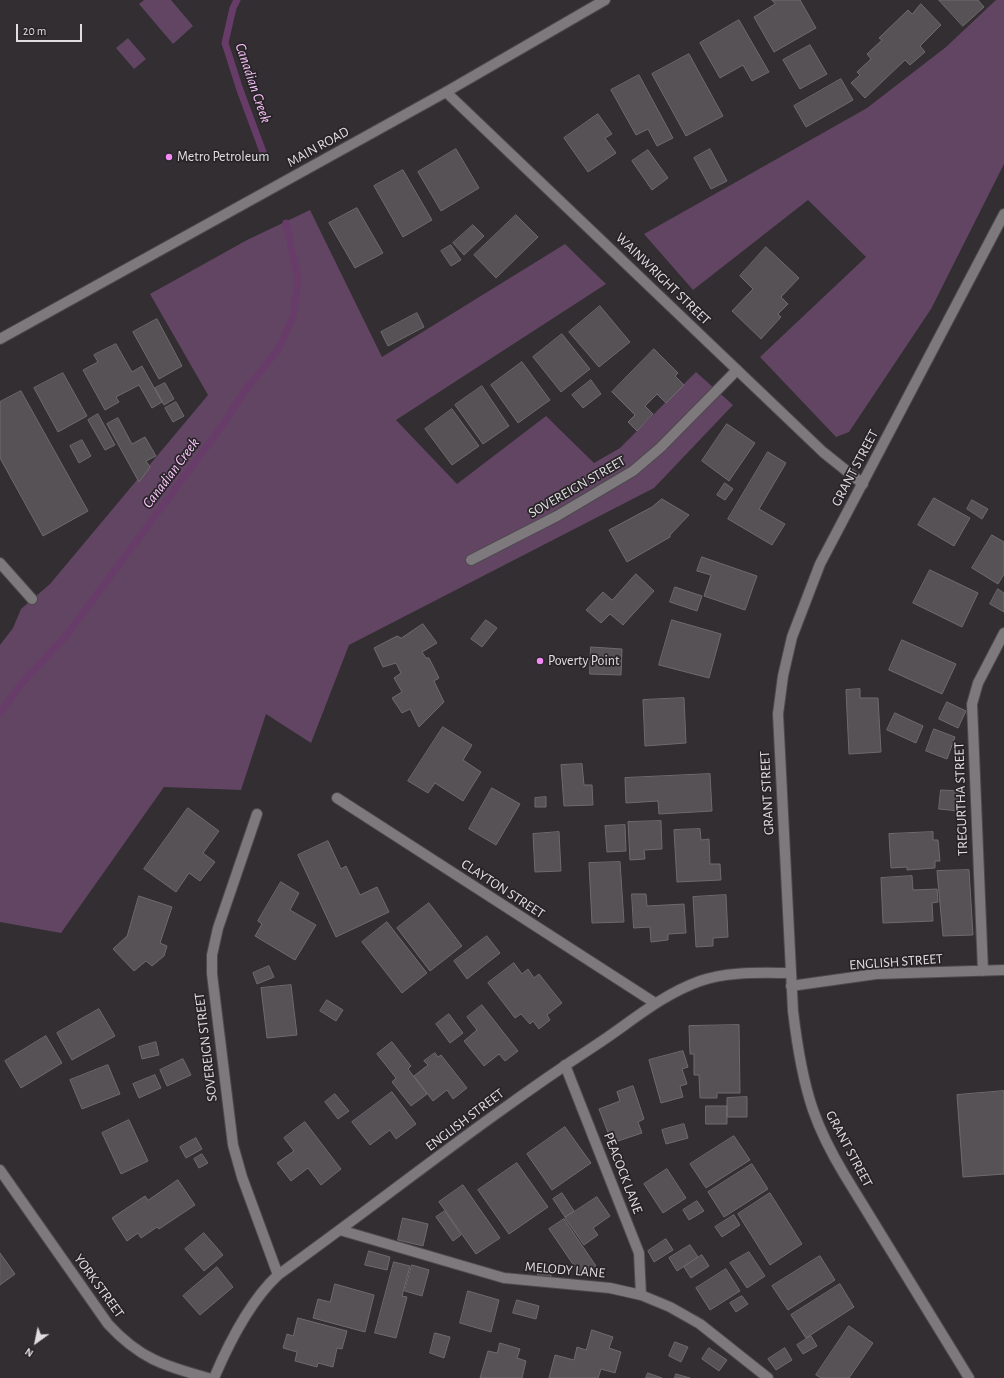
<!DOCTYPE html>
<style>
body{margin:0}
#map{position:relative;width:1004px;height:1378px;overflow:hidden;background:#322e32;font-family:"Alegreya Sans",sans-serif}
canvas{display:block}
.north{position:absolute;left:16px;top:1322px;width:40px;height:40px;-webkit-text-stroke:3px #282428;paint-order:stroke;rotate:213deg;font-size:11px;font-weight:700;line-height:16px;text-align:center;color:#e0dee0}
.north::after{content:'';display:block;margin:auto;width:14px;height:18px;background:#e0dee0;clip-path:polygon(50% 0,100% 100%,50% 72%,0 100%)}
.scale{position:absolute;left:16px;top:24px;width:66px;height:18px;box-sizing:border-box;border:2px solid #e0dee0;border-top:0;padding-left:5px;font-size:12px;line-height:14px;white-space:nowrap;color:#e0dee0;-webkit-text-stroke:3px #282428;paint-order:stroke}
</style>
<div id="map">
<canvas width="1004" height="1378"></canvas>
<div class="north">N</div>
<div class="scale">20 m</div>
</div>
<script>
const c = document.querySelector('canvas').getContext('2d');
c.lineJoin = 'round';
function fill(path, color) { c.fillStyle = color; c.fill(path, 'evenodd'); }
function strokePath(path, color, width, dash) { c.strokeStyle = color; c.lineWidth = width; c.lineCap = dash ? 'butt' : 'round'; c.setLineDash(dash || []); c.stroke(path); }
function drawText(font, color, halo, rows, align = 'center') {
  c.font = font + ' "Alegreya Sans",sans-serif'; c.lineWidth = 3.5; c.setLineDash([]); c.textBaseline = 'middle'; c.strokeStyle = halo; c.fillStyle = color; for (const [text, x, y, turn = 0] of rows) {
    c.save(); c.translate(x, y); c.rotate((+turn || 0) * Math.PI / 180); c.textAlign = isNaN(turn) ? turn : align; if (halo) c.strokeText(text, 0, 0); c.fillText(text, 0, 0); c.restore();
  }
}
const green = new Path2D(`
 M144 0H171L193 26 173 44 139 4Z
 M996 0H1004V164L931 309 849 432 836 437 760 357 866 257 808 200 693 290 644 234 867 108 946 47Z
 M128 38 146 59 134 69 116 48Z
 M310 210 382 357 565 244 606 284 396 420 457 484 546 416 594 463 620 448 696 372 733 405 654 488 349 645 311 743 266 714 241 790 164 787 61 933 0 922V645L13 628 21 609 50 584 208 395 150 294 247 240Z`);
const stream = new Path2D(`
 M237 0 233 8 225 43 240 90 263 152
 M0 713 21 684 65 637 222 426 246 389 278 350 293 317 298 279 286 223`);
const building = new Path2D(`
 M772 0H800L816 28 774 52 754 17 775 4Z
 M939 0H978L984 7 963 26Z
 M921 4 941 25 920 46 925 52 910 65 905 60 865 98 851 83 860 75 857 72 871 59 867 54 882 40 879 38 908 10 912 14Z
 M739 20 769 72 752 81 743 65 720 78 700 43Z
 M810 45 827 74 800 89 783 60Z
 M689 54 723 116 686 136 652 74Z
 M639 75 673 138 657 146 648 129 636 135 611 90Z
 M841 79 853 100 806 127 794 106Z
 M598 114 612 134 605 138 616 153 588 172 564 138Z
 M456 149 479 188 441 211 418 172Z
 M710 149 727 181 711 189 694 158Z
 M648 150 668 178 652 190 632 161Z
 M403 170 432 220 403 237 374 186Z
 M357 208 383 253 355 268 329 223Z
 M516 215 538 237 496 278 474 255Z
 M473 225 484 236 464 255 453 243Z
 M451 245 461 260 451 266 441 251Z
 M766 247 799 278 781 297 788 304 778 314 781 317 761 339 732 311 753 289 740 276Z
 M600 306 630 342 599 367 569 332Z
 M417 313 424 327 388 346 381 332Z
 M157 319 182 366 159 379 133 332Z
 M562 334 590 369 561 392 533 357Z
 M116 344 132 372 142 366 162 402 152 408 139 385 116 397 119 402 105 410 83 370 98 362 94 355Z
 M654 349 678 373 675 376 684 385 666 403 657 394 645 406 653 414 637 431 628 422 635 415 612 392Z
 M522 362 550 400 518 423 491 385Z
 M63 373 87 416 58 432 34 388Z
 M591 380 601 394 583 408 572 395Z
 M165 383 174 399 164 405 155 388Z
 M482 386 509 426 483 444 455 405Z
 M21 391 88 511 43 536 0 458V402Z
 M176 402 184 416 173 422 165 408Z
 M452 409 479 446 452 465 425 429Z
 M98 414 115 445 105 450 88 420Z
 M118 418 132 444 145 437 156 456 146 461 150 467 139 482 107 424Z
 M727 424 755 443 729 481 702 461Z
 M82 440 91 456 79 463 70 446Z
 M768 452 786 463 759 509 785 524 772 545 728 519Z
 M725 483 733 489 725 500 717 495Z
 M934 498 970 518 954 546 918 525Z
 M662 499 689 515 670 535V537L627 562 609 530 652 507Z
 M972 500 988 509 982 519 967 509Z
 M992 535 1004 542V574L998 584 972 568Z
 M702 557 757 576 745 610 704 596 711 575 697 571Z
 M930 570 978 593 962 627 913 603Z
 M636 574 654 591 623 625 610 614 601 623 586 610 603 592 612 600Z
 M675 587 702 596 697 611 670 602Z
 M998 589 1004 593V612L990 604Z
 M486 620 497 628 482 647 471 639Z
 M672 620 721 634 709 678 659 665Z
 M423 624 437 643 422 652 426 658H429L439 678 434 681 444 702 419 727 410 709 402 713 392 698 402 692 394 678 401 673 396 663 383 667 374 648 397 636 401 638Z
 M902 640 956 664 942 694 889 670Z
 M591 647 622 649 621 675 590 674Z
 M860 689V698H878L881 752 849 754 846 690Z
 M684 698 686 743 645 746 643 700Z
 M947 702 966 711 958 728 939 719Z
 M895 713 923 726 916 743 887 730Z
 M443 727 472 745 463 760 481 772 463 801 435 783 428 793 408 781Z
 M934 729 955 737 947 759 926 751Z
 M582 764 584 785H592L593 805 564 806 561 765Z
 M710 774 712 811 659 814 658 801 626 803 625 778Z
 M492 788 520 804 496 845 469 829Z
 M941 790 960 791 959 811 939 809Z
 M546 797V807H535V798Z
 M188 808 219 831 203 853 215 862 200 881 189 873 176 892 144 869Z
 M661 821 662 849 644 850 645 859 630 860 628 822Z
 M625 825 626 851 607 852 605 826Z
 M700 829 701 840 709 839 710 864H720L721 880 677 882 674 830Z
 M559 832 561 871 535 872 533 834Z
 M933 832V840H938L940 861H935V868L907 870V867L891 868 889 834Z
 M328 841 341 869 346 866 360 895 377 887 389 912 336 937 298 855Z
 M620 862 624 922 592 923 589 863Z
 M969 870 973 935 943 936 937 871Z
 M912 876 913 890 937 889 938 902 932 903 933 921 883 923 881 878Z
 M281 882 299 893 290 910 316 925 295 960 255 936 262 924 258 921Z
 M632 894H646L647 906 684 904 686 933 668 934V940L651 942 650 927 634 928Z
 M726 895 728 937 713 938V946L696 947 693 897Z
 M139 896 172 907 160 943 167 946 164 956 152 966 146 961 134 971 113 949 127 936Z
 M429 903 462 946 430 971 397 928Z
 M387 922 427 973 402 993 362 942Z
 M487 936 500 953 467 979 454 961Z
 M514 963 522 974 528 969 534 978 539 974 562 1003 547 1015 550 1020 539 1029 533 1021 530 1024 521 1014 515 1018 488 983Z
 M269 966 274 977 257 984 253 973Z
 M291 985 297 1035 267 1038 261 988Z
 M327 1000 343 1010 336 1021 320 1011Z
 M482 1005 518 1051 505 1061 499 1054 484 1066 464 1041 477 1030 467 1017Z
 M99 1009 115 1036 72 1060 57 1033Z
 M449 1014 463 1033 450 1043 436 1024Z
 M739 1025 740 1093H717V1098H700L699 1075H694V1054H690L689 1026Z
 M46 1036 62 1063 21 1088 5 1061Z
 M156 1042 159 1055 142 1059 139 1047Z
 M392 1042 411 1066 408 1069 427 1094 411 1106 392 1082 396 1078 377 1054Z
 M683 1051 688 1067 682 1069 687 1084 680 1086 683 1097 661 1103 649 1060Z
 M435 1053 438 1057 441 1055 467 1088 453 1099 447 1090 433 1101 414 1076 428 1065 424 1061Z
 M183 1059 191 1075 167 1086 160 1070Z
 M108 1065 120 1094 82 1109 70 1080Z
 M155 1075 161 1088 139 1098 133 1084Z
 M633 1086 644 1119 638 1122 642 1133 612 1143 599 1109 620 1101 617 1092Z
 M1004 1091V1174L963 1177 957 1095Z
 M392 1092 416 1124 396 1139 390 1130 370 1145 352 1122Z
 M335 1094 349 1111 338 1119 325 1102Z
 M747 1097V1117H727V1098Z
 M706 1106H727V1124H706Z
 M129 1120 148 1161 121 1174 102 1133Z
 M305 1122 341 1169 321 1185 308 1168 291 1181 277 1163 294 1151 284 1138Z
 M684 1124 688 1138 666 1144 662 1130Z
 M565 1127 591 1163 552 1190 527 1154Z
 M734 1136 750 1160 706 1188 690 1164Z
 M196 1138 202 1149 186 1158 180 1147Z
 M202 1154 208 1163 199 1168 194 1159Z
 M517 1163 548 1207 509 1234 478 1190Z
 M752 1164 768 1189 724 1217 708 1192Z
 M667 1169 686 1198 663 1213 644 1184Z
 M178 1180 195 1205 159 1229 157 1227 141 1238 138 1233 127 1241 112 1218 145 1196 148 1200Z
 M463 1185 500 1238 476 1254 439 1202Z
 M562 1193 574 1211 565 1217 553 1199Z
 M770 1193 802 1244 770 1265 738 1214Z
 M597 1197 610 1216 593 1228 598 1235 584 1245 565 1218Z
 M697 1201 704 1211 689 1220 683 1210Z
 M445 1211 461 1235 453 1241 436 1217Z
 M734 1215 740 1225 722 1237 715 1227Z
 M403 1218 428 1224 423 1246 398 1240Z
 M564 1219 596 1266 581 1276 549 1229Z
 M204 1233 223 1255 204 1271 185 1249Z
 M666 1239 673 1250 654 1262 648 1251Z
 M690 1245 698 1257 677 1271 669 1258Z
 M369 1251 390 1257 387 1270 365 1265Z
 M749 1252 765 1276 747 1288 730 1263Z
 M0 1253 15 1274 0 1285Z
 M702 1255 709 1266 691 1278 684 1267Z
 M820 1256 835 1280 788 1310 772 1286Z
 M394 1262 410 1266 402 1296 407 1297 396 1338 375 1333Z
 M412 1265 429 1270 422 1296 405 1291Z
 M538 1266H551V1277H538Z
 M217 1267 233 1287 200 1315 183 1296Z
 M726 1269 740 1291 710 1310 696 1288Z
 M335 1284 374 1295 365 1332 313 1318 318 1299 330 1302Z
 M840 1284 854 1307 806 1338 791 1315Z
 M468 1291 499 1300 491 1332 460 1323Z
 M742 1296 748 1304 736 1312 730 1303Z
 M517 1300 539 1306 536 1319 513 1313Z
 M298 1318 347 1331 342 1349 337 1348 333 1367 318 1363 317 1367 295 1361 297 1352 283 1348 287 1334 293 1336Z
 M849 1326 873 1343 849 1378H821L816 1375Z
 M592 1330 613 1337 609 1348 621 1352 615 1373 601 1369 598 1378H549L555 1355 574 1360 577 1347 586 1350Z
 M435 1333 450 1337 444 1358 430 1353Z
 M811 1336 817 1346 803 1354 797 1345Z
 M675 1342 688 1347 681 1362 669 1356Z
 M500 1343 520 1349 517 1358 526 1361 522 1378H480L488 1351 497 1353Z
 M709 1348 727 1360 719 1371 702 1359Z
 M785 1348 792 1360 776 1370 768 1359Z
 M648 1373 662 1378H646Z
 M676 1374 690 1378H675Z`);
const service = new Path2D(`
 M471 560 557 516 633 471 660 448 737 370
 M565 1065 639 1253 641 1295
 M340 1230 504 1278 610 1288 641 1295 670 1307 700 1324 768 1378`);
const minor = new Path2D(`
 M446 92 823 452 863 484
 M0 563 32 599
 M337 798 655 1003
 M257 814 218 928 212 955V974L233 1145 242 1177 278 1275
 M983 971 972 704 978 683 1004 633
 M791 986 876 974 1004 970
 M0 1170 108 1324C139 1358 164 1366 208 1378
 M214 1378C228 1345 251 1300 278 1275 384 1199 487 1116 596 1045 631 1022 661 995 700 981 728 971 761 973 791 973`);
const secondary = new Path2D(`
 M0 339 446 92 605 0
 M969 1378 844 1174C832 1154 821 1133 813 1110 802 1078 797 1045 793 1011L778 714 783 676 792 637 820 564 1004 214`);
const markers = [
 [169,157,4,"#f18af4"],
 [540,661,4,"#f18af4"]
];
const streetNames = [
 ["MAIN ROAD",318,147,-29],
 ["WAINWRIGHT STREET",663,279,44],
 ["GRANT STREET",855,468,-62],
 ["SOVEREIGN STREET",577,487,-30],
 ["GRANT STREET",767,793,-93],
 ["TREGURTHA STREET",961,799,-92],
 ["CLAYTON STREET",503,889,33],
 ["ENGLISH STREET",896,962,-4],
 ["SOVEREIGN STREET",206,1047,-97],
 ["ENGLISH STREET",465,1120,-37],
 ["GRANT STREET",849,1149,62],
 ["PEACOCK LANE",623,1173,69],
 ["MELODY LANE",565,1270,5],
 ["YORK STREET",99,1286,54]
];
const poiNames = [
 ["Metro Petroleum",177,157],
 ["Poverty Point",548,661]
];
const waterNames = [
 ["Canadian Creek",253,83,71],
 ["Canadian Creek",171,473,-53]
];
fill(green, '#624562');
strokePath(stream, '#683c69', 7);
fill(building, '#565256');
strokePath(building, '#6e6a6e', 1);
strokePath(service, '#4d4a4d', 12);
strokePath(minor, '#4d4a4d', 12);
strokePath(secondary, '#4d4a4d', 12);
strokePath(service, '#7d797d', 10);
strokePath(minor, '#7d797d', 10);
strokePath(secondary, '#7d797d', 10);
for (const [x, y, r, color] of markers) { const dot = new Path2D(); dot.arc(x, y, r, 0, 2 * Math.PI); c.fillStyle = color; c.fill(dot); strokePath(dot, '#282428', 1.5); }
drawText('14px', '#e0dee0', '#282428', streetNames);
drawText('14px', '#e0dee0', '#282428', poiNames, 'left');
drawText('italic 15px', '#fbc4fc', '#282428', waterNames);
</script>
